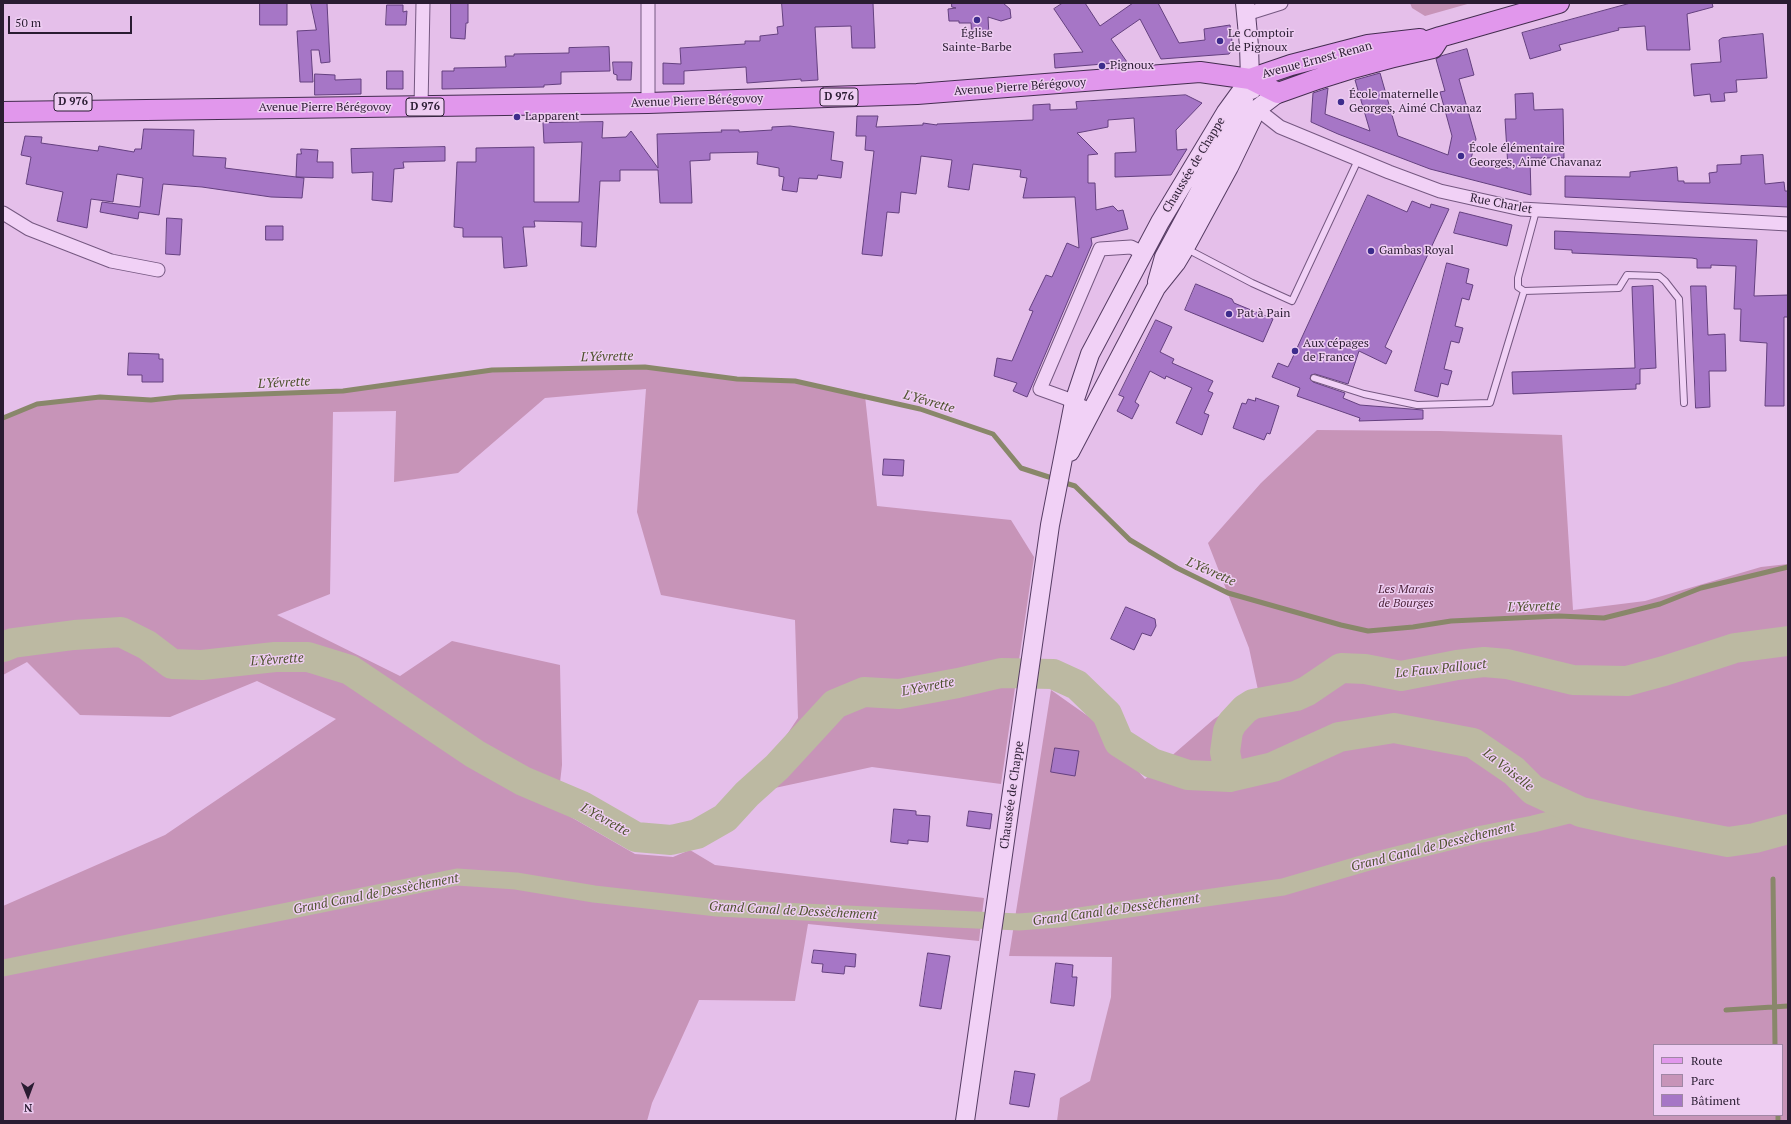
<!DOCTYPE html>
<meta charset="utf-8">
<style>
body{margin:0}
#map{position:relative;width:1791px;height:1124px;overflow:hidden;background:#e5bfea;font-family:"PT Serif",serif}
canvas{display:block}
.frame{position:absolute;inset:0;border:4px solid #2a1c32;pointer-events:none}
.legend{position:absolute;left:1653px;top:1044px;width:130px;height:72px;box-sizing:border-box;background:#eecdf2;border:1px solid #a086a5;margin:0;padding:5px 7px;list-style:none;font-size:12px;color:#2a1c32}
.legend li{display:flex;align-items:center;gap:8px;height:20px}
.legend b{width:20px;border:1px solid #a086a5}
.north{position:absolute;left:8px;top:1076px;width:40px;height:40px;-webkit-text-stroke:3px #eecdf2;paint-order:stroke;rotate:179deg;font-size:11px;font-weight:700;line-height:16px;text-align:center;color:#2a1c32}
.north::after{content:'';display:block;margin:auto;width:14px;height:18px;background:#2a1c32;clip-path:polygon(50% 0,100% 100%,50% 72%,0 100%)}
.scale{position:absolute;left:8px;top:16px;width:124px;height:18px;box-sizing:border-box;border:2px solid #2a1c32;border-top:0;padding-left:5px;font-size:12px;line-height:14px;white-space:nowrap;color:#2a1c32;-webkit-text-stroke:3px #eecdf2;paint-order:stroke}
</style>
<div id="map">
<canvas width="1791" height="1124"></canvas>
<div class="frame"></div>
<ul class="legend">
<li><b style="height:5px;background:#e197ec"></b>Route</li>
<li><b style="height:11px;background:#c794b8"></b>Parc</li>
<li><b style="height:11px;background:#a676c6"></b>Bâtiment</li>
</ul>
<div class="north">N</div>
<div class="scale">50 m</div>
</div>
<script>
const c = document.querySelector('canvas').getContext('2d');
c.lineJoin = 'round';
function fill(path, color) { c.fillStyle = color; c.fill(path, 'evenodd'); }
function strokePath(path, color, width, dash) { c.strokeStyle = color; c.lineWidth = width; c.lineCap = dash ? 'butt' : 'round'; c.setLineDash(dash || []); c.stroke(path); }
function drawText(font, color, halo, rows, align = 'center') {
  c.font = font + ' "PT Serif",serif'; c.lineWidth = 3; c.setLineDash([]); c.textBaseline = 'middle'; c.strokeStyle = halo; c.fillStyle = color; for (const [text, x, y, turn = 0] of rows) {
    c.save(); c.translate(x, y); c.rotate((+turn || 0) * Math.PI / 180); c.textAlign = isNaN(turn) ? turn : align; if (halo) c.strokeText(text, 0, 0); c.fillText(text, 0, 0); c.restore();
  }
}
const green = new Path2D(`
 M1410 3H1471L1425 16 1412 8Z
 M645 367 737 379 795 381 865 396 877 506 1011 520 1034 557 1001 784 872 767 747 794 798 718 795 620 661 595 637 512 646 389 545 398 458 473 394 482 396 411 333 412 330 594 277 615 400 676 452 641 560 665 562 765 557 809 635 854 673 857 690 850 715 865 984 898 979 941 808 924 795 1001 699 1000 652 1103 647 1121H3V906L165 835 336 719 257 681 170 717 80 715 27 662 3 675V418L37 404 100 397 151 400 179 397 343 391 492 370Z
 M1317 430 1440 431 1562 435 1573 610 1645 601 1761 567 1788 564V1121H1057L1060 1098 1090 1081 1111 997 1112 957 1009 956 1051 690 1092 719 1145 779 1214 719 1258 690 1249 648 1208 543 1261 483ZM1654 1045H1782V1115H1654Z`);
const stream = new Path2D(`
 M3 418 37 404 100 397 151 400 179 397 343 391 492 370 645 367 737 379 795 381 920 409 993 434 1021 468 1055 479
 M1062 482 1075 486 1130 540 1177 568 1228 593 1341 625 1368 631 1413 627 1451 621 1559 616 1604 618 1660 604 1701 588 1788 567
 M1773 879 1775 1045
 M1726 1010 1788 1006
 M1778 1115V1121`);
const canal = new Path2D(`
 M3 968 457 877 516 881 594 894 717 908 1019 922 1058 919 1283 887 1372 861 1477 835 1533 824 1581 812`);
const river = new Path2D(`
 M3 647 13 643 74 635 121 632 147 645 172 664 202 665 275 657H308L350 670 475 754 523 781 582 806 636 837 671 840 697 834 725 818 747 794 777 767 835 704 864 692 899 694 958 683 1001 673 1053 674 1077 685 1107 714 1119 742 1152 763 1188 775 1230 777 1273 767 1339 737 1394 728 1473 743 1514 771 1533 790 1581 812 1634 824 1728 842 1755 838 1788 829
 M1230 777 1225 752 1228 731 1232 723 1245 709 1253 704 1296 696 1307 691 1341 668 1365 669 1401 676 1457 665 1484 662 1507 664 1573 680 1627 681 1664 671 1735 648 1788 641`);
const building = new Path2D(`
 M260 3H287V25H260Z
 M311 3H327L330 62 321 63 319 50H311L313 82H300L297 31 316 30Z
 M451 3H468V23H466L465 39 451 38Z
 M782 3H873L875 48H852L851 26 815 27 818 80 801 81V79L747 83 746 67 684 71V84H663V63L681 64 680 48 745 44V41H760V36L778 34 777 27 783 26Z
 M952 3H1003L1010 9 1011 18 1001 21 988 17 989 36 972 37 971 23H959V21H949L948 9 956 8 952 7Z
 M1063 3H1085L1100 26 1133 3H1158L1179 43 1205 40 1204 29 1230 25 1233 49 1229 54 1161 59 1140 19 1111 39 1127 62 1055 68 1054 54 1083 52 1054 9Z
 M1631 3H1712L1713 7 1687 14 1690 50H1647L1645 26 1618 28 1619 30 1559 45 1561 50 1530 59 1522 33Z
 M387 5H403V12L407 11 406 25H386Z
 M1763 34 1767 78 1736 80 1737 92 1724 93 1725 101 1711 102 1710 94 1694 96 1691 64 1721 62 1719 40 1722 38Z
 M609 47 610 71 561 72V84L544 85V87L442 89V71H454V68L506 67 505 56H514V54L569 53V48Z
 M1467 49 1474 75 1459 79 1476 139 1471 159 1508 168 1505 119H1516L1515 94 1533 93 1534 110 1563 109 1564 158H1530L1531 195 1430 169 1338 134 1311 122 1313 93 1328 88 1325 114 1370 131 1355 80 1380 73 1398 136 1448 155 1452 136 1440 92 1445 91 1436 59 1441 56Z
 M613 62H632L631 80H617V75L614 74Z
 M387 71H403V89H387Z
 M315 74 335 75V80L361 79V94L315 95Z
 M1186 95 1202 103 1176 130 1177 150 1187 149 1171 175 1115 177V153L1136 152 1134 118 1108 120V127L1077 133 1098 154 1088 155V183H1095L1096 210 1113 206 1118 211 1123 210 1128 229 1091 238 1092 244 1027 397 1013 391 1017 383 994 376 997 358 1012 361 1033 311 1029 310 1046 275 1052 277 1067 243 1079 248 1075 197 1023 198 1027 178 1020 177 1021 170 973 164 969 190 948 187 952 160 921 156 916 194 901 192 899 213 887 212 882 256 862 254 874 151 865 150 866 136H856L857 116H878L876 127 923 125V123L937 125V124L1033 120V105L1050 104V110L1077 109 1076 102Z
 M603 122 602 138 626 137 631 131 658 168 657 134 722 132 721 130H739V132L772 130V127L790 126 834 132 831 160 843 162 841 178 818 175 817 179 799 178 797 192 782 190 784 177 779 176V168L757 164 758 152 710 153V160L690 161 692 203H660L658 170H620V181H600L596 247 581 246 582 222 534 221 535 227H523L527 266 504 268 502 237H463V228L454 227 457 162H476V148L534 147V202H579L582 142 544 143 543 123Z
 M144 129 194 130 193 156 226 158 225 168 304 178 302 198 271 197 202 187 163 184 159 215 139 212 138 219 100 212 102 202 140 207 143 178 117 174 113 202 91 199 87 228 57 221 63 192 26 184 31 157 21 155 25 136 42 137 41 143 98 151 99 146 134 152 135 149H141Z
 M445 147V161L403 162 404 168 394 169 392 202 372 200 373 172 352 173 351 149Z
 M301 149 318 150 317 162H333V178L296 177 297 154H301Z
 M1763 155 1765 184 1784 182 1785 191H1788V207L1565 197V176L1630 177V172L1677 167 1678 181H1684V183H1710L1709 173 1717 172V165L1741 164V156Z
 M1368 195 1407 212 1412 201 1430 208 1431 204 1449 209 1385 347 1392 351 1386 364 1359 351 1348 384 1315 374 1311 375 1310 379 1313 382 1345 393 1343 398 1360 405 1423 410V419L1359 421 1360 418 1297 396 1300 388 1272 377 1278 363 1288 367 1291 361Z
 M1460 212 1512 225 1507 246 1454 233Z
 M167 218 182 219 180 255 166 254Z
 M266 226H283V240H266Z
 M1555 231 1757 240 1754 296 1788 295V317H1784V406H1765L1767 343 1740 341 1741 309H1734L1736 266 1711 265V268H1697V259L1692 258 1572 253V250L1555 249Z
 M1447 263 1469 269 1466 283 1473 285 1469 300 1462 298 1455 326 1463 328 1459 343 1451 341 1444 369 1452 371 1448 385 1441 383 1438 397 1415 391Z
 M1196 284 1232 299 1234 303 1273 319 1263 342 1185 310Z
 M1653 286 1656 368 1640 369V384H1636V389L1513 394 1512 372 1635 368 1632 287Z
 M1691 286H1706L1708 335 1725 334 1726 371H1709L1710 407 1696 408Z
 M1156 320 1172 327 1160 352 1174 359 1172 363 1213 381 1208 391 1213 393 1204 413 1209 415 1202 435 1176 423 1192 388 1166 376 1165 379 1150 371 1135 402 1139 405 1132 419 1117 411 1124 397 1119 395Z
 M129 353 159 354V359H163V382H142V375H128Z
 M1256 398 1279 406 1270 434 1267 433 1264 440 1233 428 1242 403 1246 404 1248 399 1255 401Z
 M884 459 904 460 903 476 883 475Z
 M1126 607 1155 619 1156 626 1151 636 1142 633 1134 650 1111 639Z
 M1055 748 1079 751 1075 776 1051 772Z
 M894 809 916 811V815L930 816 928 842 908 840V844L891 842Z
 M969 811 992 814 990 829 967 826Z
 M814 950 856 954 855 967 845 966 844 974 822 972 823 964 812 963Z
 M928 953 950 956 941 1009 920 1006Z
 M1056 963 1073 965 1072 977H1077L1074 1006 1051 1003Z
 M1015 1071 1035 1074 1029 1107 1010 1104Z`);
const lane = new Path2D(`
 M1187 249 1252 283 1292 301 1358 160
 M1524 291 1619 288 1627 275 1659 276 1665 281 1679 299 1684 403
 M1314 378 1364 394 1417 405 1490 403 1524 291 1518 287V278L1536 211`);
const street = new Path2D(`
 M648 3V103
 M1246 14 1281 3
 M421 107 423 3
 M1257 109 1280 127 1389 172 1440 191 1521 209 1788 224
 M3 213 29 229 111 261 158 270
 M1092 411 1065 398 1040 389 1100 249 1131 247 1143 253`);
const secondary = new Path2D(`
 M1245 3 1249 46 1250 79 1252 90
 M1157 282 1164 257 1237 122 1246 92
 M1070 452 1156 288 1176 263 1185 248 1229 167 1257 109 1278 93
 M965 1121 1050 525 1074 402 1090 354 1160 222 1226 112 1250 79`);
const primary = new Path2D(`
 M1428 41 1440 37 1559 3
 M1250 79 1291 65 1368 45 1420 39
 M3 112 648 103 917 94 1200 72 1250 79 1278 93C1328 74 1381 59 1433 48L1440 37`);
const markers = [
 [977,20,4,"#3d2c8c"],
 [1220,41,4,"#3d2c8c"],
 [1102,66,4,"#3d2c8c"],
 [1341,102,4,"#3d2c8c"],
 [517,117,4,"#3d2c8c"],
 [1461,156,4,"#3d2c8c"],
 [1371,251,4,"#3d2c8c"],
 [1229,314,4,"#3d2c8c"],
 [1295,351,4,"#3d2c8c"]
];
const shields = [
 [839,97,38],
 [73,102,38],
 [425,107,38]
];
const shieldNames = [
 ["D 976",839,97],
 ["D 976",73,102],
 ["D 976",425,107]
];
const poiNames = [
 ["Église",977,34,"center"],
 ["Sainte-Barbe",977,48,"center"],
 ["Le Comptoir",1228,34],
 ["de Pignoux",1228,48],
 ["Pignoux",1110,66],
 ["École maternelle",1349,95],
 ["Georges, Aimé Chavanaz",1349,109],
 ["Lapparent",525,117],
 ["École élémentaire",1469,149],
 ["Georges, Aimé Chavanaz",1469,163],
 ["Gambas Royal",1379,251],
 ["Pat à Pain",1237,314],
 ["Aux cépages",1303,344],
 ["de France",1303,358]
];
const streetNames = [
 ["Avenue Ernest Renan",1317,60,-15],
 ["Avenue Pierre Bérégovoy",1020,87,-4],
 ["Avenue Pierre Bérégovoy",697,101,-2],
 ["Avenue Pierre Bérégovoy",325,108],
 ["Chaussée de Chappe",1194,165,-59],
 ["Rue Charlet",1501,204,11],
 ["Chaussée de Chappe",1012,795,-82]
];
const parkNames = [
 ["Les Marais",1406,590],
 ["de Bourges",1406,604]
];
const waterNames = [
 ["L'Yévrette",607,357,-1],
 ["L'Yévrette",284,383,-3],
 ["L'Yévrette",929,402,16],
 ["L'Yévrette",1211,572,24],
 ["L'Yévrette",1534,607,-2],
 ["L'Yèvrette",277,660,-4],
 ["Le Faux Pallouet",1441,669,-6],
 ["L'Yèvrette",928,687,-11],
 ["La Voiselle",1508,770,38],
 ["L'Yèvrette",605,820,29],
 ["Grand Canal de Dessèchement",1433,847,-14],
 ["Grand Canal de Dessèchement",376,894,-11],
 ["Grand Canal de Dessèchement",1116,910,-8],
 ["Grand Canal de Dessèchement",793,911,3]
];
fill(green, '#c794b8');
strokePath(stream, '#89876a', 5);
strokePath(canal, '#bcb9a2', 17);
strokePath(river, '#bcb9a2', 30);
fill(building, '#a676c6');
strokePath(building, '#64407f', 1);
strokePath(lane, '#755881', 8);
strokePath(street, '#755881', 15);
strokePath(secondary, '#563c63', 20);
strokePath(primary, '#432d4f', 22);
strokePath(lane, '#f1d1f6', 6);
strokePath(street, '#f1d1f6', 13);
strokePath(secondary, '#f1d1f6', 18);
strokePath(primary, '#e197ec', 20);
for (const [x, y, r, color] of markers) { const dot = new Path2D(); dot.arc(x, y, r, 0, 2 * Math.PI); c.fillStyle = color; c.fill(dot); strokePath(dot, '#eecdf2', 1.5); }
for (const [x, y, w] of shields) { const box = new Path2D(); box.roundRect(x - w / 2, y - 9, w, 18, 3); c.fillStyle = '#eecdf2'; c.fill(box); strokePath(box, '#2a1c32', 1); }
drawText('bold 11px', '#2a1c32', null, shieldNames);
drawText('12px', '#2a1c32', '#eecdf2', poiNames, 'left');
drawText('12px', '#2a1c32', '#eecdf2', streetNames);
drawText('italic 12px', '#4d243b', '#eecdf2', parkNames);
drawText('italic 13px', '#4d512c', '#eecdf2', waterNames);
</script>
